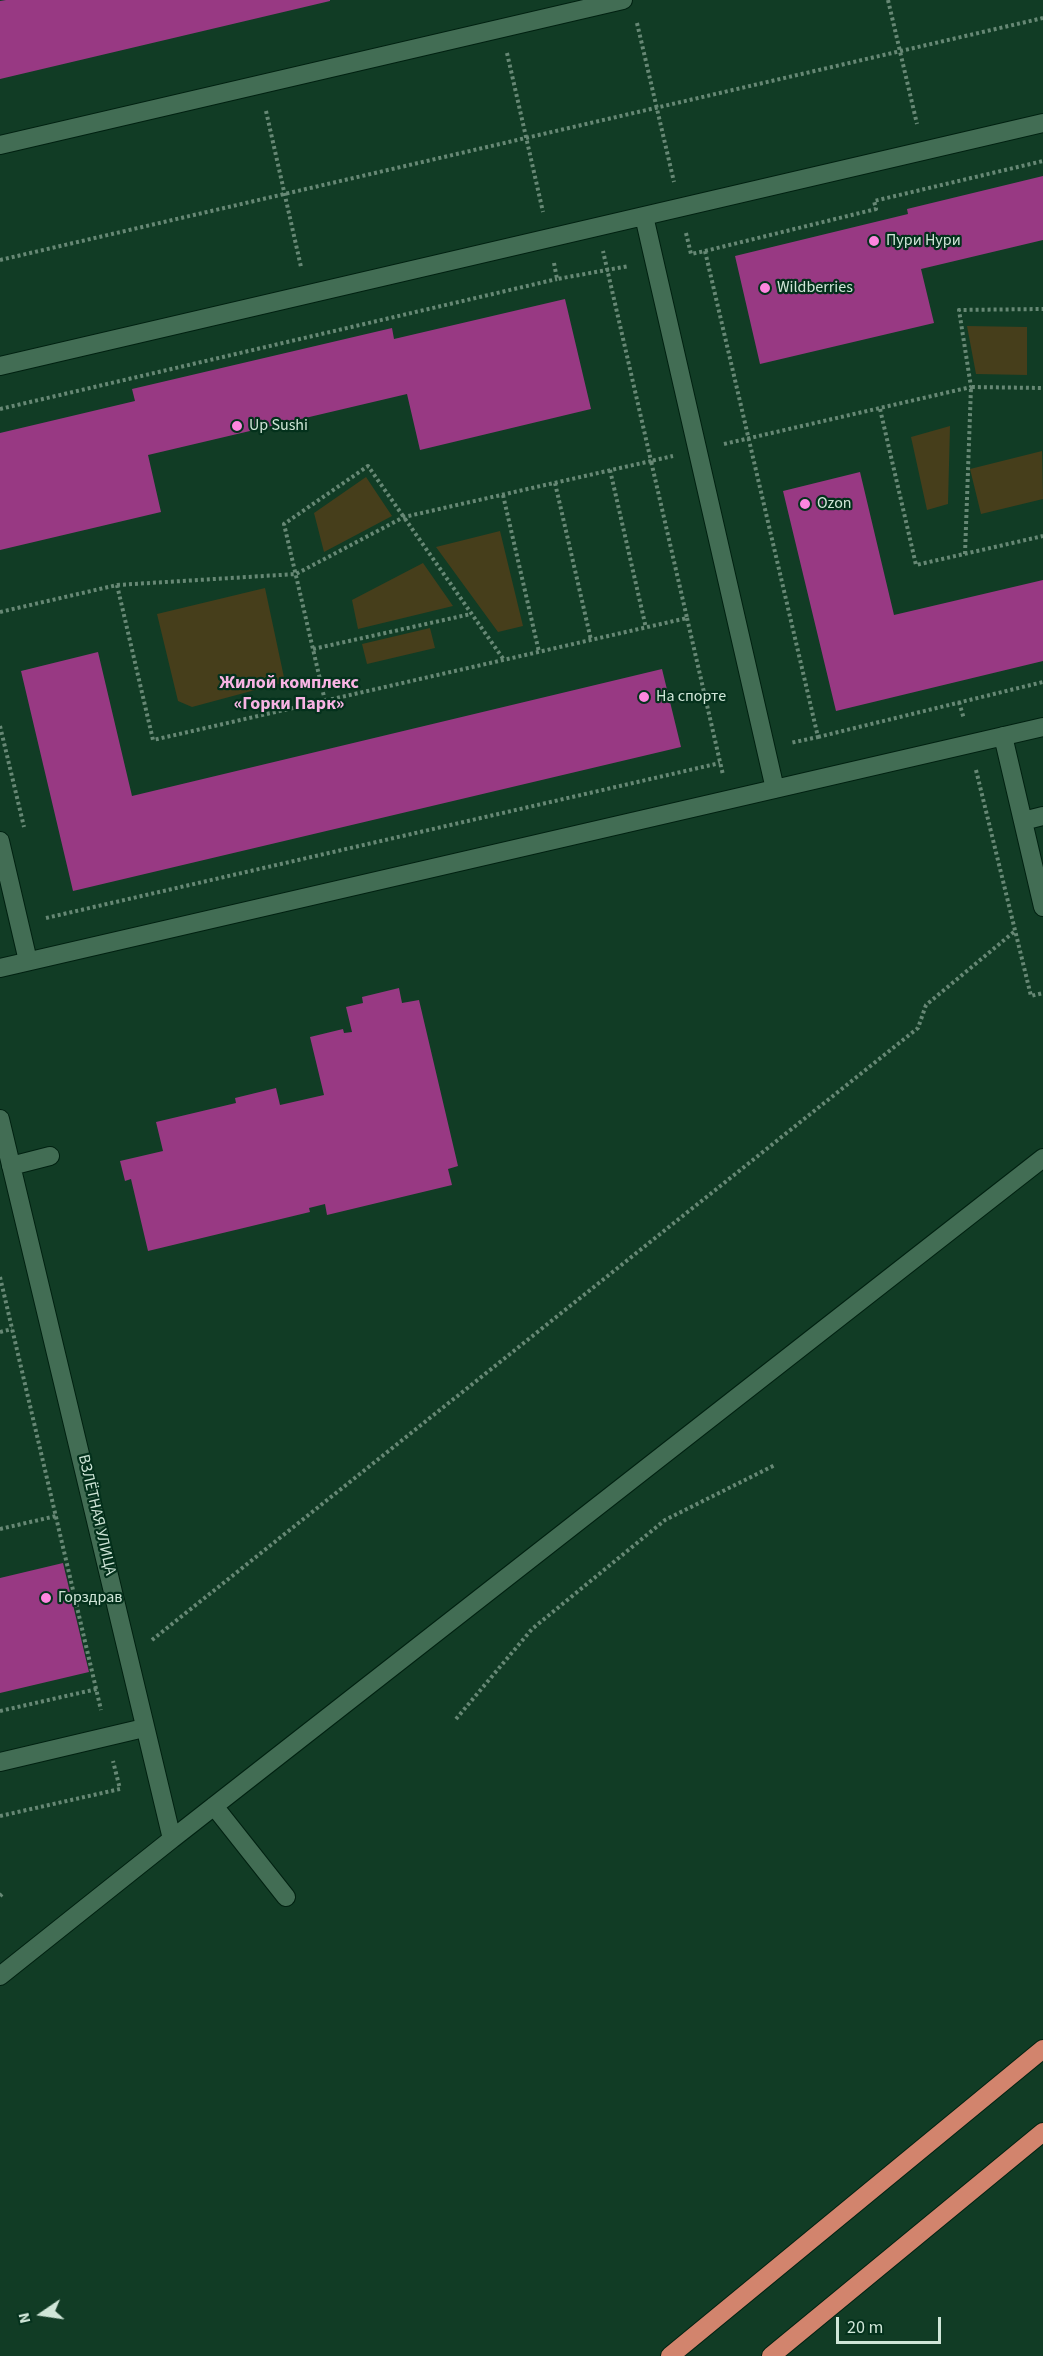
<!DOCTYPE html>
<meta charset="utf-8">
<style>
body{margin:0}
#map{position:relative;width:1043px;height:2356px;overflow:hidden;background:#113c25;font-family:"Source Sans 3",sans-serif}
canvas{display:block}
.north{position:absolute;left:12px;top:2284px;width:60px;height:60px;-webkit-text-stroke:4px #04311c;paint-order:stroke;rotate:257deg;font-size:16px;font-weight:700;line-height:24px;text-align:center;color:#d0e6d8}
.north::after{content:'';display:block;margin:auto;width:21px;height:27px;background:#d0e6d8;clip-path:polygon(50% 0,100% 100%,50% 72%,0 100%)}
.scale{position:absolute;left:836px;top:2317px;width:105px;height:27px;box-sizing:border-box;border:3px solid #d0e6d8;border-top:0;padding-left:8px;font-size:18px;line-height:21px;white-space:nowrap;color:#d0e6d8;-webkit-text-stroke:4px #04311c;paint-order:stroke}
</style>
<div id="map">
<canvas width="1043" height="2356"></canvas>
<div class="north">N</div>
<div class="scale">20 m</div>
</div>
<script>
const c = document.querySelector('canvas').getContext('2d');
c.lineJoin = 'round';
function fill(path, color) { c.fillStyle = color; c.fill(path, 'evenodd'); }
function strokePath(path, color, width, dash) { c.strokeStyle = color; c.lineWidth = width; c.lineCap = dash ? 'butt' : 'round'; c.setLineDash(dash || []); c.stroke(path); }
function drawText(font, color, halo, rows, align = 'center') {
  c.font = font + ' "Source Sans 3",sans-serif'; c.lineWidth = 4.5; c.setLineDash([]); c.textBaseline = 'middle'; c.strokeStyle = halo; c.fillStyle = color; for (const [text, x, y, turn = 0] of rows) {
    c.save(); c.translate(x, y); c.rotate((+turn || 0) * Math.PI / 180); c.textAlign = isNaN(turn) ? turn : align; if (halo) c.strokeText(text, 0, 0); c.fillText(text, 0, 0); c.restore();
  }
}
const green = new Path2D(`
 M967 326 1027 327V375L976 374Z
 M950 426 948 504 927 510 911 437Z
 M1042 451 1043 499 981 514 970 469Z
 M366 477 392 516 324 552 314 513Z
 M500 531 523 626 498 632 436 547Z
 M423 563 453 606 358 629 352 600Z
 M265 588 285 682 192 707 178 701 157 614Z
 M430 628 435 648 367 664 362 644Z`);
const building = new Path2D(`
 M6 0H330V1L0 79V1Z
 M1043 176V240L921 269 934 323 760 364 735 256 908 214 907 209Z
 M565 299 591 409 420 450 407 394 148 455 161 512 0 550V433L135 401 132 389 392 328 394 339Z
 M860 472 894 615 1043 580V661L836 711 783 491Z
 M98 652 132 796 662 669 681 747 73 891 21 671Z
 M399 988 402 1003 419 1000 458 1166 448 1169 452 1185 327 1215 325 1204 309 1208 310 1212 148 1251 131 1179 125 1181 120 1161 163 1151 156 1122 236 1103 235 1098 276 1088 280 1105 324 1095 310 1037 343 1029 344 1033 352 1032 346 1007 363 1003 362 997Z
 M63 1563 89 1672 0 1693V1578Z`);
const path = new Path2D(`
 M888 0 917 124
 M637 23 674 182
 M507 53 543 212
 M266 111 301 267
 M686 233 691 254 705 251 818 737 790 743
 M705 251 876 209 874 201 1043 161
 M0 260 1043 18
 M554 263 557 279 629 266
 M0 409 557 279
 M880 409 916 565 1043 536
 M724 444 971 387 959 310 1043 309
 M610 470 646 628
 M555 483 591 640
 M503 495 539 652
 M965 554 971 387 1043 388
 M117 585 296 574 404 517 651 461 603 251
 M0 612 117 585 153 740 687 618 651 461 673 456
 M687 618 723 775
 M313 649 471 614
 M325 701 284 524 368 466 504 660
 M959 702 964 719
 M0 726 24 827
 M818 737 1043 682
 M976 770 1031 996 1043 993
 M46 918 720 763
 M0 1277 101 1710
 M0 1332 12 1329
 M0 1529 56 1516
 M152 1640 918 1028 926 1005 1015 931
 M0 1711 97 1689
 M456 1719 532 1629 665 1520 775 1465
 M0 1816 120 1789 113 1761
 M0 1896 2 1894`);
const minor = new Path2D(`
 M0 145 623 0
 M644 216 775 789
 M0 366 1043 123
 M1003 736 1043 907
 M1023 821 1043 816
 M0 841 28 961
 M0 968 1043 727
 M0 1119 172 1839 0 1976
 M11 1166 50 1156
 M0 1762 144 1728
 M214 1806 286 1897
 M172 1839 1043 1158`);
const highway = new Path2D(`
 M670 2356 1043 2049
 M771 2356 1043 2132`);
const markers = [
 [874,241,6,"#fe86e0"],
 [765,288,6,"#fe86e0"],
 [237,426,6,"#fe86e0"],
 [805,504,6,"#fe86e0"],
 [644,697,6,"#fe86e0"],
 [46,1598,6,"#fe86e0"]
];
const poiNames = [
 ["Пури Нури",886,241],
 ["Wildberries",777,288],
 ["Up Sushi",249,426],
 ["Ozon",817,504],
 ["На спорте",656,697],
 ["Горздрав",58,1598]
];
const streetNames = [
 ["ВЗЛЁТНАЯ УЛИЦА",96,1515,77]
];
const neighbourhoodNames = [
 ["Жилой комплекс",289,684],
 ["«Горки Парк»",289,705]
];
fill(green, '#463e1b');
fill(building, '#983983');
strokePath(minor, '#012111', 20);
strokePath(highway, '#012111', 20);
strokePath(path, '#678875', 4, [3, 3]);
strokePath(minor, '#426d54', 18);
strokePath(highway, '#d2846d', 18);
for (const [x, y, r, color] of markers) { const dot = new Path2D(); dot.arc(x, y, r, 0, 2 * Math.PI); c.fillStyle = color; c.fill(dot); strokePath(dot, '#04311c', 2); }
drawText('16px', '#d0e6d8', '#04311c', poiNames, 'left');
drawText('16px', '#d0e6d8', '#04311c', streetNames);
drawText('bold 18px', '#f7b3e3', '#04311c', neighbourhoodNames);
</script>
